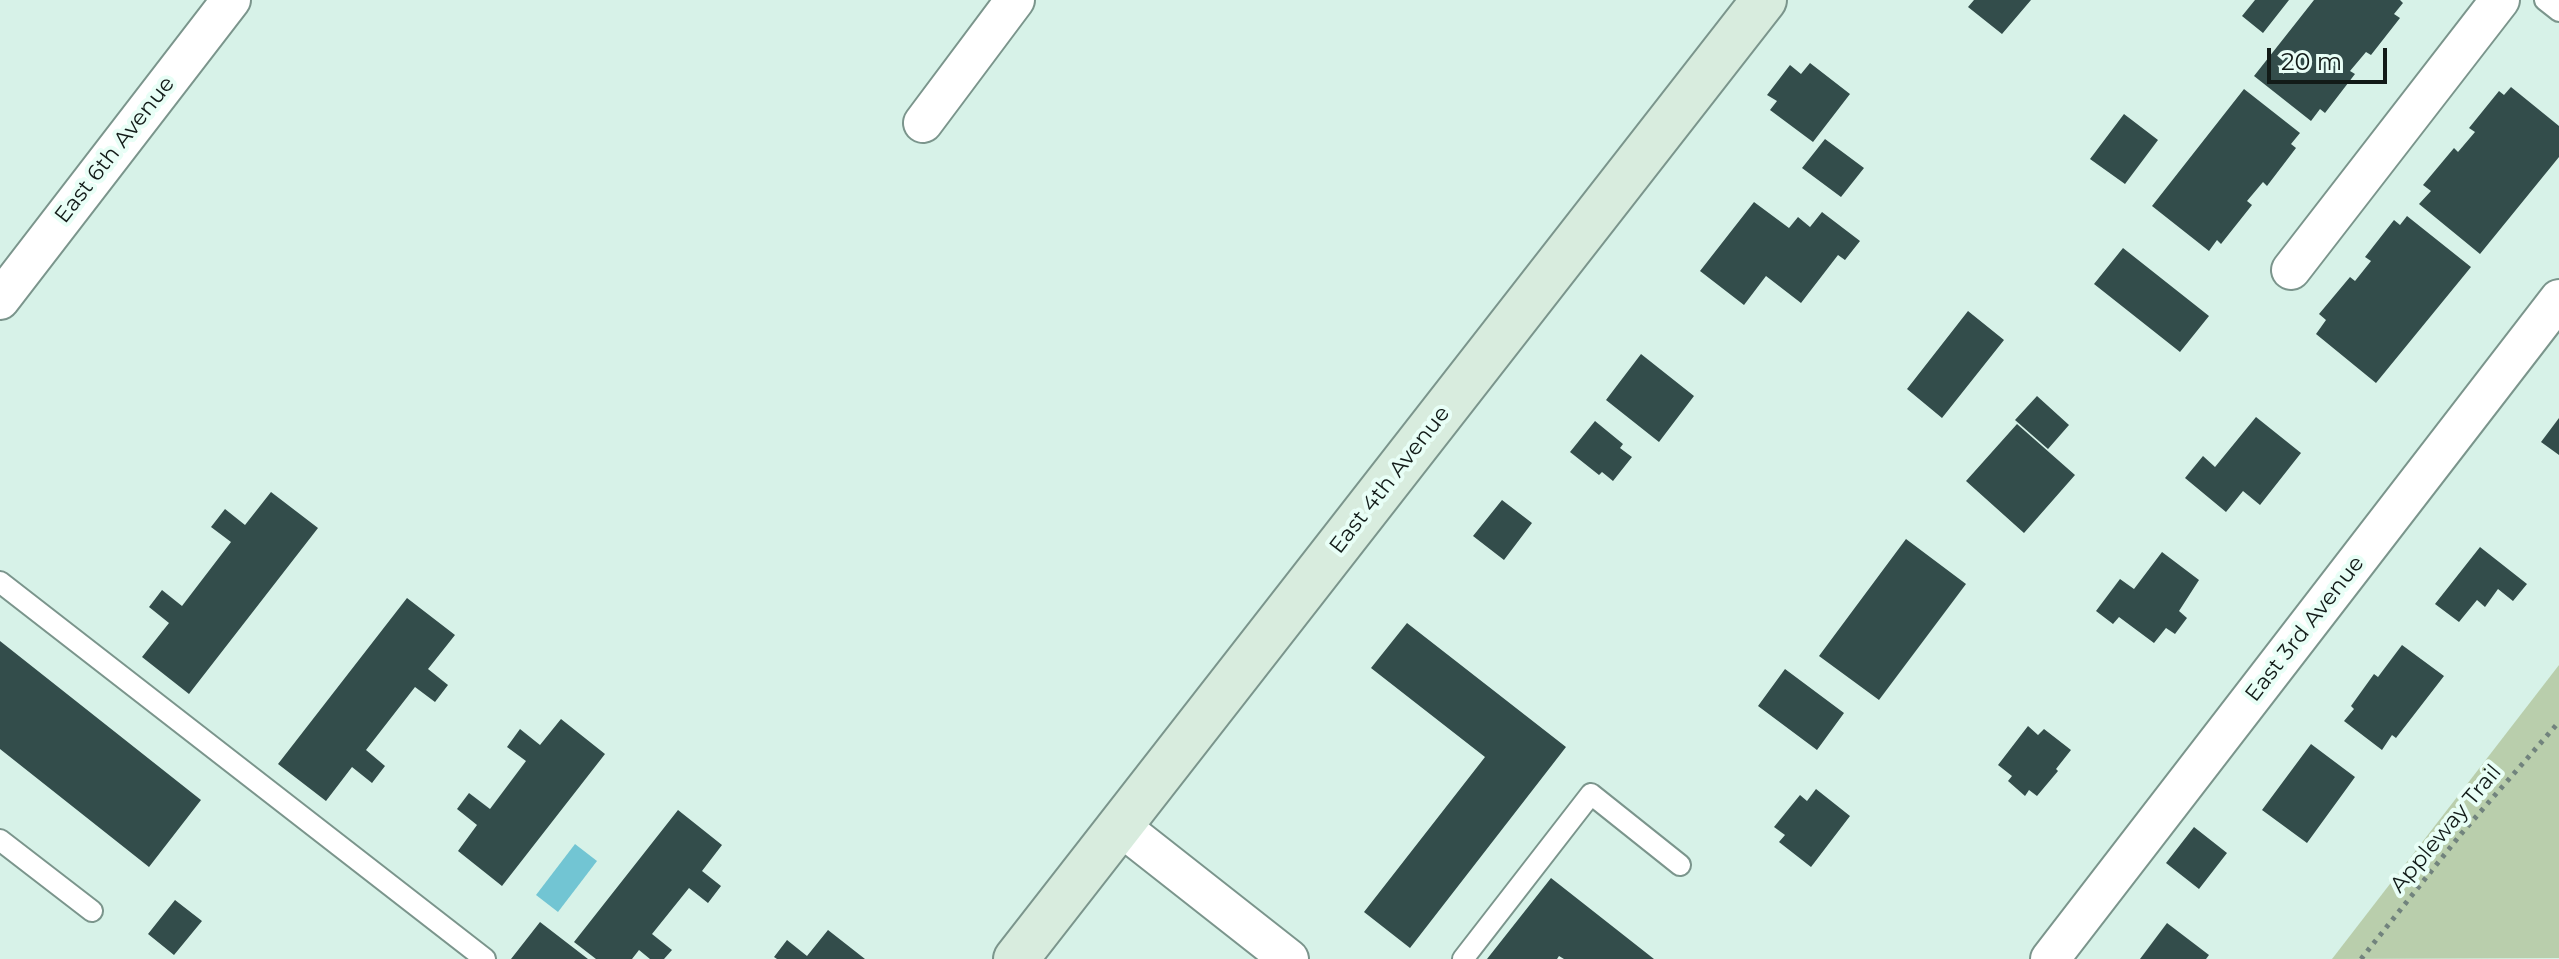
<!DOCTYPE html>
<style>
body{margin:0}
#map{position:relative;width:2559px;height:959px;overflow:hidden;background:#d7f2e8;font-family:Montserrat,sans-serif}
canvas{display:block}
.scale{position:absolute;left:2267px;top:48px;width:120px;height:36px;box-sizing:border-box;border:4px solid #121b18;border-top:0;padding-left:10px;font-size:24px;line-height:28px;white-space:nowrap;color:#121b18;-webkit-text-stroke:6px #e8fef6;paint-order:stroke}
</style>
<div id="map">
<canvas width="2559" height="959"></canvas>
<div class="scale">20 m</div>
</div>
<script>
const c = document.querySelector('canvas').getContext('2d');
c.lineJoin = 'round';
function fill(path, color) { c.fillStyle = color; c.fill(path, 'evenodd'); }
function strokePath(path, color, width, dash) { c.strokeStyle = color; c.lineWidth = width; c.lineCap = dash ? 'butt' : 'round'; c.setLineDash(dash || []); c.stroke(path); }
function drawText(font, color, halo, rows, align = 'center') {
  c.font = font + ' Montserrat,sans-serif'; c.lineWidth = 8; c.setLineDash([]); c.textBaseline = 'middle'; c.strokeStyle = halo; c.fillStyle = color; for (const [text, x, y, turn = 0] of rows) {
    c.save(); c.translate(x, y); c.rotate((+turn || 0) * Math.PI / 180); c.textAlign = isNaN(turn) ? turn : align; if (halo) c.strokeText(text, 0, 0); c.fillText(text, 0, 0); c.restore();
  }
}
const green = new Path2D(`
 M2559 665V958L2332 959Z`);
const water = new Path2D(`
 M575 844 597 861 558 912 536 895Z`);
const building = new Path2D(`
 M1974 0H2031L2002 34 1968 7Z
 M2255 0H2289L2263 33 2242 16Z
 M2314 0H2400L2403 3 2394 14 2400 18 2371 55 2366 52 2350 71 2355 74 2325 113 2320 109 2311 121 2254 76Z
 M1810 63 1850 94 1813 142 1770 110 1777 101 1767 95 1790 65 1801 74Z
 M2511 87 2559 126V157L2480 254 2419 204 2431 191 2423 185 2454 148 2458 152 2475 132 2469 128 2499 91 2504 95Z
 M2244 89 2300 133 2291 144 2296 148 2267 186 2263 182 2247 201 2252 205 2221 244 2217 240 2209 251 2152 206Z
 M2124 114 2158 140 2125 184 2090 159Z
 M1825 139 1864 168 1841 197 1802 168Z
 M1754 202 1789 228 1798 217 1810 227 1822 212 1860 241 1845 260 1838 255 1801 303 1766 276 1744 305 1700 271Z
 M2407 216 2471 267 2376 383 2316 334 2326 320 2319 314 2350 277 2355 281 2371 261 2365 257 2394 220 2400 225Z
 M2123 248 2209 316 2180 352 2094 284Z
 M1968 311 2004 340 1942 418 1907 389Z
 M1641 354 1694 396 1659 442 1606 400Z
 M2037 396 2069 425 2048 449 2015 420Z
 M2256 417 2301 453 2260 505 2243 491 2226 512 2185 478 2203 456 2215 467Z
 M2559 418V455L2541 442Z
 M1595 421 1623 444 1620 448 1632 457 1613 481 1602 472 1599 475 1570 452Z
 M2017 424 2075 475 2024 533 1966 481Z
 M271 492 318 528 189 694 142 657 169 623 149 607 162 590 182 606 231 542 211 527 225 509 245 525Z
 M1502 500 1532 523 1504 560 1473 536Z
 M1906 539 1966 584 1879 700 1819 656Z
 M2480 547 2527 584 2513 601 2498 589 2485 607 2477 600 2459 622 2435 604Z
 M2162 552 2199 580 2179 611 2187 618 2175 634 2166 628 2154 643 2119 617 2113 624 2096 611 2120 579 2134 589Z
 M407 598 455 635 428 669 448 685 435 702 415 687 366 750 385 766 372 783 352 767 326 801 278 764Z
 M1407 623 1566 747 1410 948 1364 912 1485 757 1371 668Z
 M0 641 201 800 149 867 0 749Z
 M2402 645 2444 676 2396 738 2392 735 2382 750 2344 721 2354 709 2351 706 2374 674 2378 677Z
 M1785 669 1844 713 1817 750 1758 706Z
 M561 719 605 754 502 886 458 851 477 825 457 809 469 793 490 809 526 761 507 747 520 729 540 745Z
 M2028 726 2038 735 2044 729 2071 750 2056 769 2058 771 2037 796 2029 790 2025 796 2008 781 2012 776 1998 765Z
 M2311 744 2355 777 2307 843 2262 810Z
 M1816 789 1850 816 1811 867 1779 842 1785 835 1774 827 1800 795 1807 801Z
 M678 810 722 845 702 871 721 886 708 903 689 888 652 934 672 950 664 959H650L639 950 632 959H596L574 942Z
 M2194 827 2227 853 2199 889 2166 863Z
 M1551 878 1654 959H1564L1559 956 1557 959H1487Z
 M175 900 202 921 174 955 148 934Z
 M540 922 588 959H511Z
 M2167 923 2209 955 2206 959H2140Z
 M828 930 865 959H777L774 957 787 940 807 956Z`);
const path = new Path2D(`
 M2361 959 2461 834 2559 722`);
const lane = new Path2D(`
 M2545 0 2559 11
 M0 582 485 959
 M0 840 92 911
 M1463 959 1591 794 1680 865`);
const street = new Path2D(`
 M923 123 1015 0
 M2291 270 2500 0
 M0 300 231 0
 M1120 826 1289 959
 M2050 959 2559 299`);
const secondary = new Path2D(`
 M1016 959 1764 0`);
const streetNames = [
 ["East 6th Avenue",115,150,-52],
 ["East 4th Avenue",1390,480,-52],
 ["East 3rd Avenue",2305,629,-52],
 ["Appleway Trail",2446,829,-50]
];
fill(green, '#b9ceac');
fill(water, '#72c5d3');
fill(building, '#334d4b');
strokePath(lane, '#7b958c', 24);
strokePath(street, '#7b958c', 42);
strokePath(secondary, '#7b958c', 48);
strokePath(path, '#71837d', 5, [4, 6]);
strokePath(lane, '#fff', 20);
strokePath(street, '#fff', 38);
strokePath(secondary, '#d8ecde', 44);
drawText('22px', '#121b18', '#e8fef6', streetNames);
</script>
